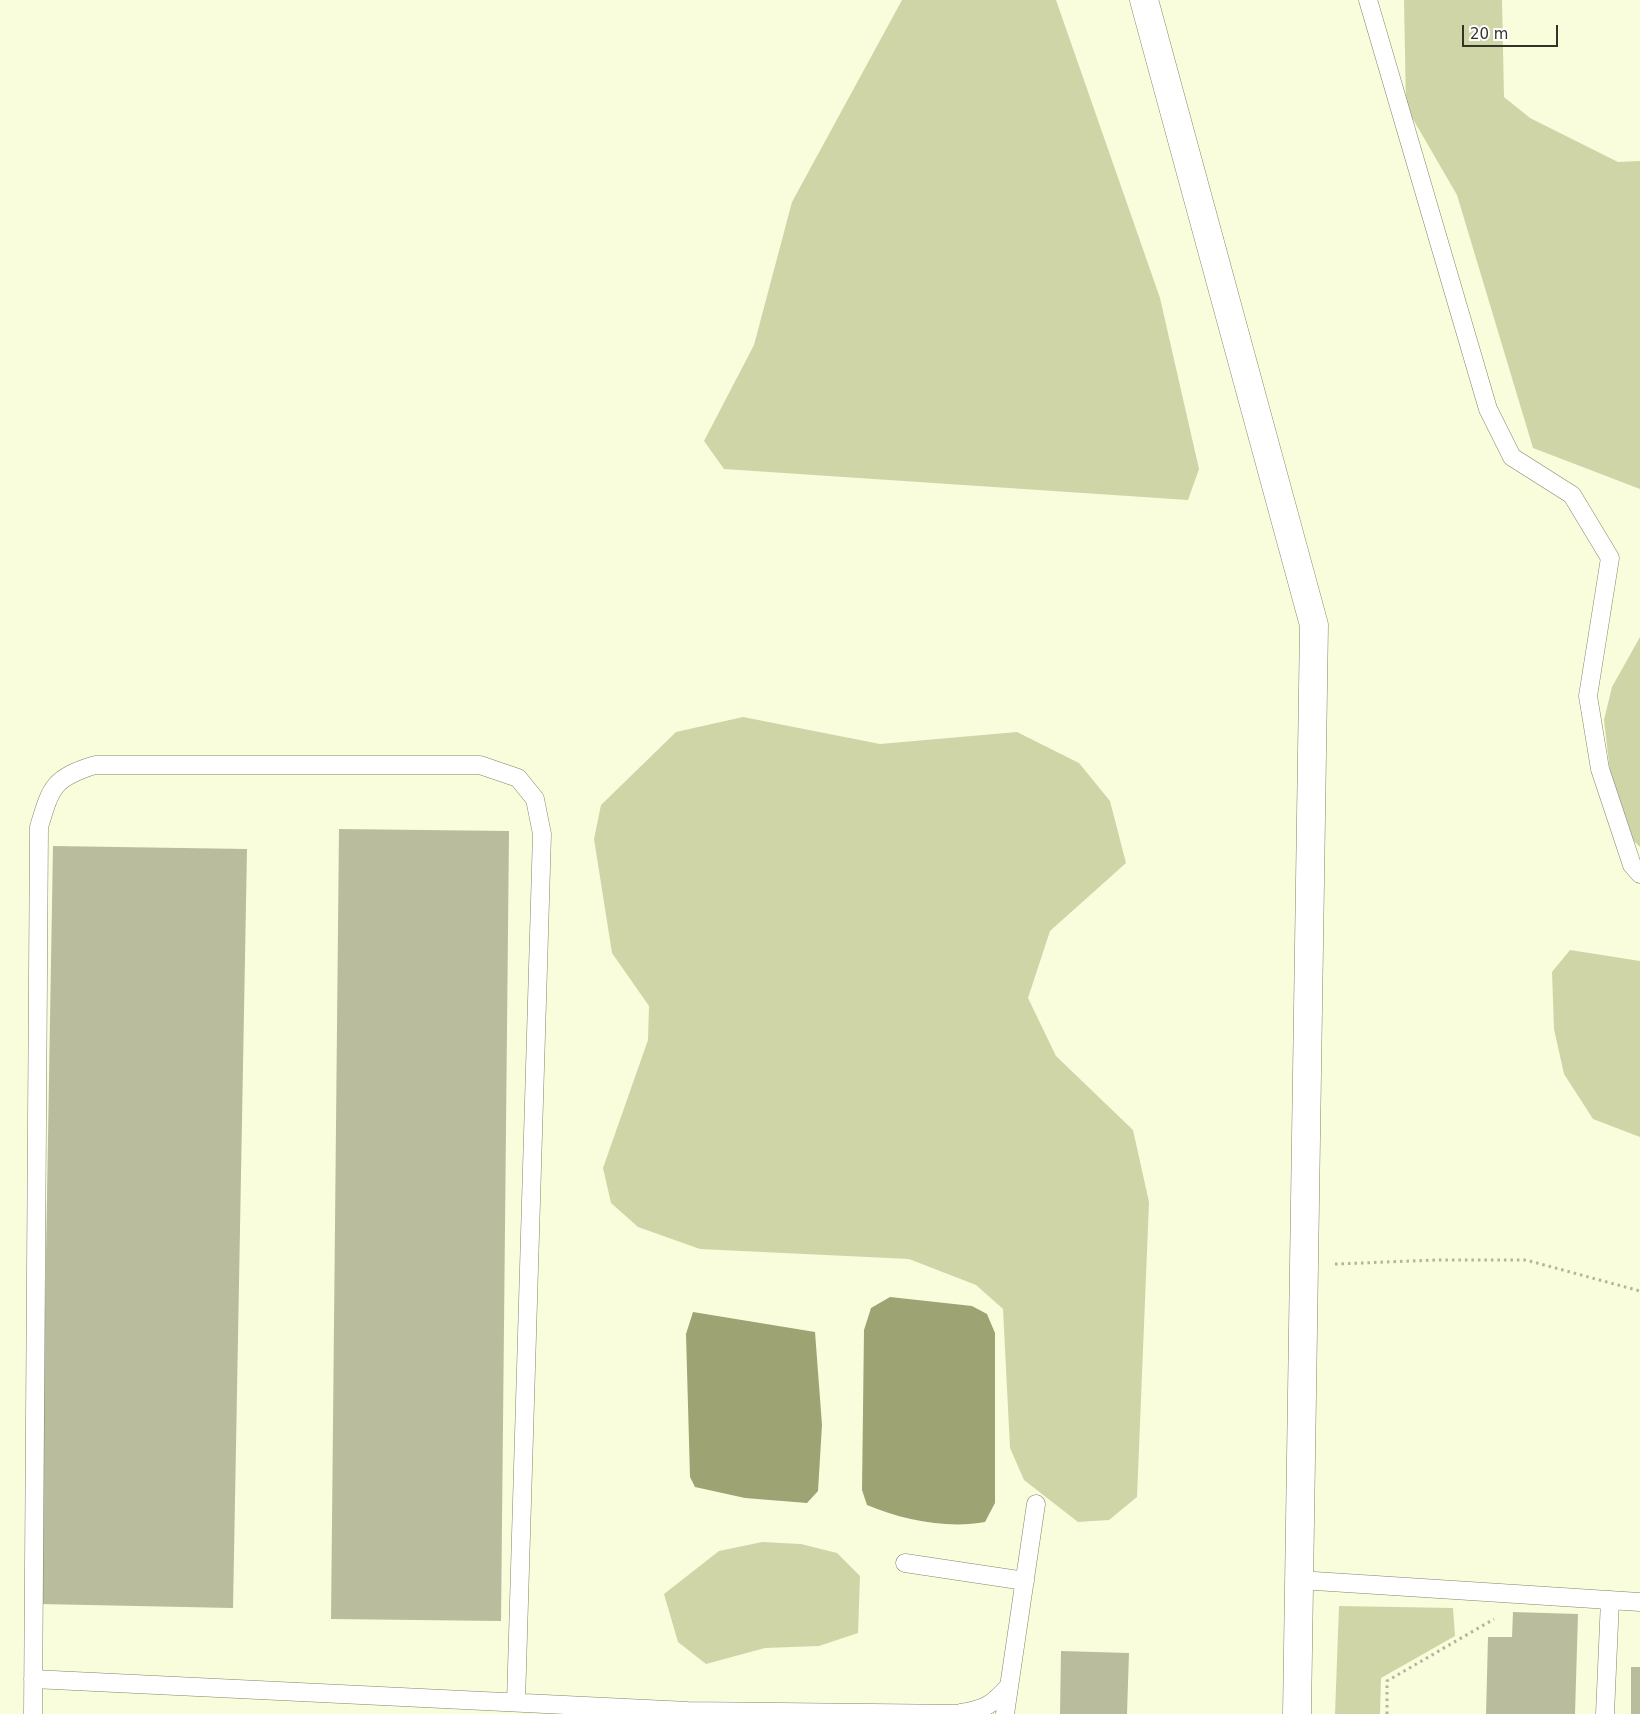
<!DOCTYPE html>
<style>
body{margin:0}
#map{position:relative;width:1640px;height:1714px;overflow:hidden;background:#f9fddc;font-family:"DejaVu Sans",sans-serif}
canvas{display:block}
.scale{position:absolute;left:1462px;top:25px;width:96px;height:22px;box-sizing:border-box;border:2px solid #333428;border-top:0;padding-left:6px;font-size:15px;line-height:18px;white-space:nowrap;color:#333428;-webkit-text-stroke:4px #fff;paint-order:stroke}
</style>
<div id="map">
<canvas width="1640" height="1714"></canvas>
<div class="scale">20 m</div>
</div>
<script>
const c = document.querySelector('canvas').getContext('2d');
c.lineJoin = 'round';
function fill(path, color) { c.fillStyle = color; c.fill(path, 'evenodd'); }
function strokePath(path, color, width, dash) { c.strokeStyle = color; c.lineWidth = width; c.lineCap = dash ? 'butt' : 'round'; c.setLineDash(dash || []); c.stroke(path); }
const green = new Path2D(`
 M902 0H1056L1160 298 1199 469 1188 500 724 469 704 441 754 345 792 202Z
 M1404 0H1502L1504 97 1530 118 1618 162 1640 161V489L1533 448 1457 195 1406 107Z
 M1640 637V847L1616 824 1604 720 1612 687Z
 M743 717 880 744 1017 732 1079 763 1110 801 1126 863 1050 931 1028 998 1056 1056 1133 1130 1149 1202 1137 1497 1109 1520 1078 1522 1024 1480 1010 1448 1003 1309 976 1285 909 1259 700 1249 638 1227 611 1203 603 1168 648 1040 649 1006 612 953 594 839 601 805 676 732Z
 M1570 950 1640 961V1137L1593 1119 1564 1074 1554 1029 1552 972Z
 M762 1542 801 1544 837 1553 860 1576 858 1633 819 1646 765 1648 706 1664 678 1642 664 1594 719 1551Z
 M1339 1606 1453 1608 1455 1636 1381 1678 1380 1714H1335Z`);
const water = new Path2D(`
 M890 1297 972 1306 987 1314 995 1333V1503L985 1522C948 1529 902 1520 867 1505L862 1490 864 1330 871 1308Z
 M693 1312 815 1332 822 1425 818 1491 807 1503 745 1498 695 1487 690 1477 686 1334Z`);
const building = new Path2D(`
 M339 829 509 831 501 1621 331 1619Z
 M53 846 247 849 233 1608 40 1604Z
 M1513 1612 1578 1614 1575 1714H1486L1488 1637H1512Z
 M1061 1651 1129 1653 1127 1714H1060Z
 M1631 1667H1640V1714H1631Z`);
const path = new Path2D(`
 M1335 1264 1437 1260H1526L1640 1291
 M1387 1714V1681L1494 1619`);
const lane = new Path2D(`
 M1368 0 1488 409 1512 457 1572 495 1610 558 1588 696 1600 769 1632 865 1640 874
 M905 1563 1025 1581
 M1299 1580 1640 1602
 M33 1679 688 1711 963 1714
 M961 1713C986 1709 993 1704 1009 1686
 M33 1714 39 827C51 787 53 778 95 765H480L518 778 535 799 542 834 516 1702
 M1005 1714 1036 1504
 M1605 1714 1610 1600`);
const street = new Path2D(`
 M1144 0 1314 625 1297 1714`);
fill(green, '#d0d5a8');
fill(water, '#9ea373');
fill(building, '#b9bd9d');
strokePath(lane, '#828668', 19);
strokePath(street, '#828668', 29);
strokePath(path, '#b2b59c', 3, [2.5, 4]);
strokePath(lane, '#fff', 18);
strokePath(street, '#fff', 28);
</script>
